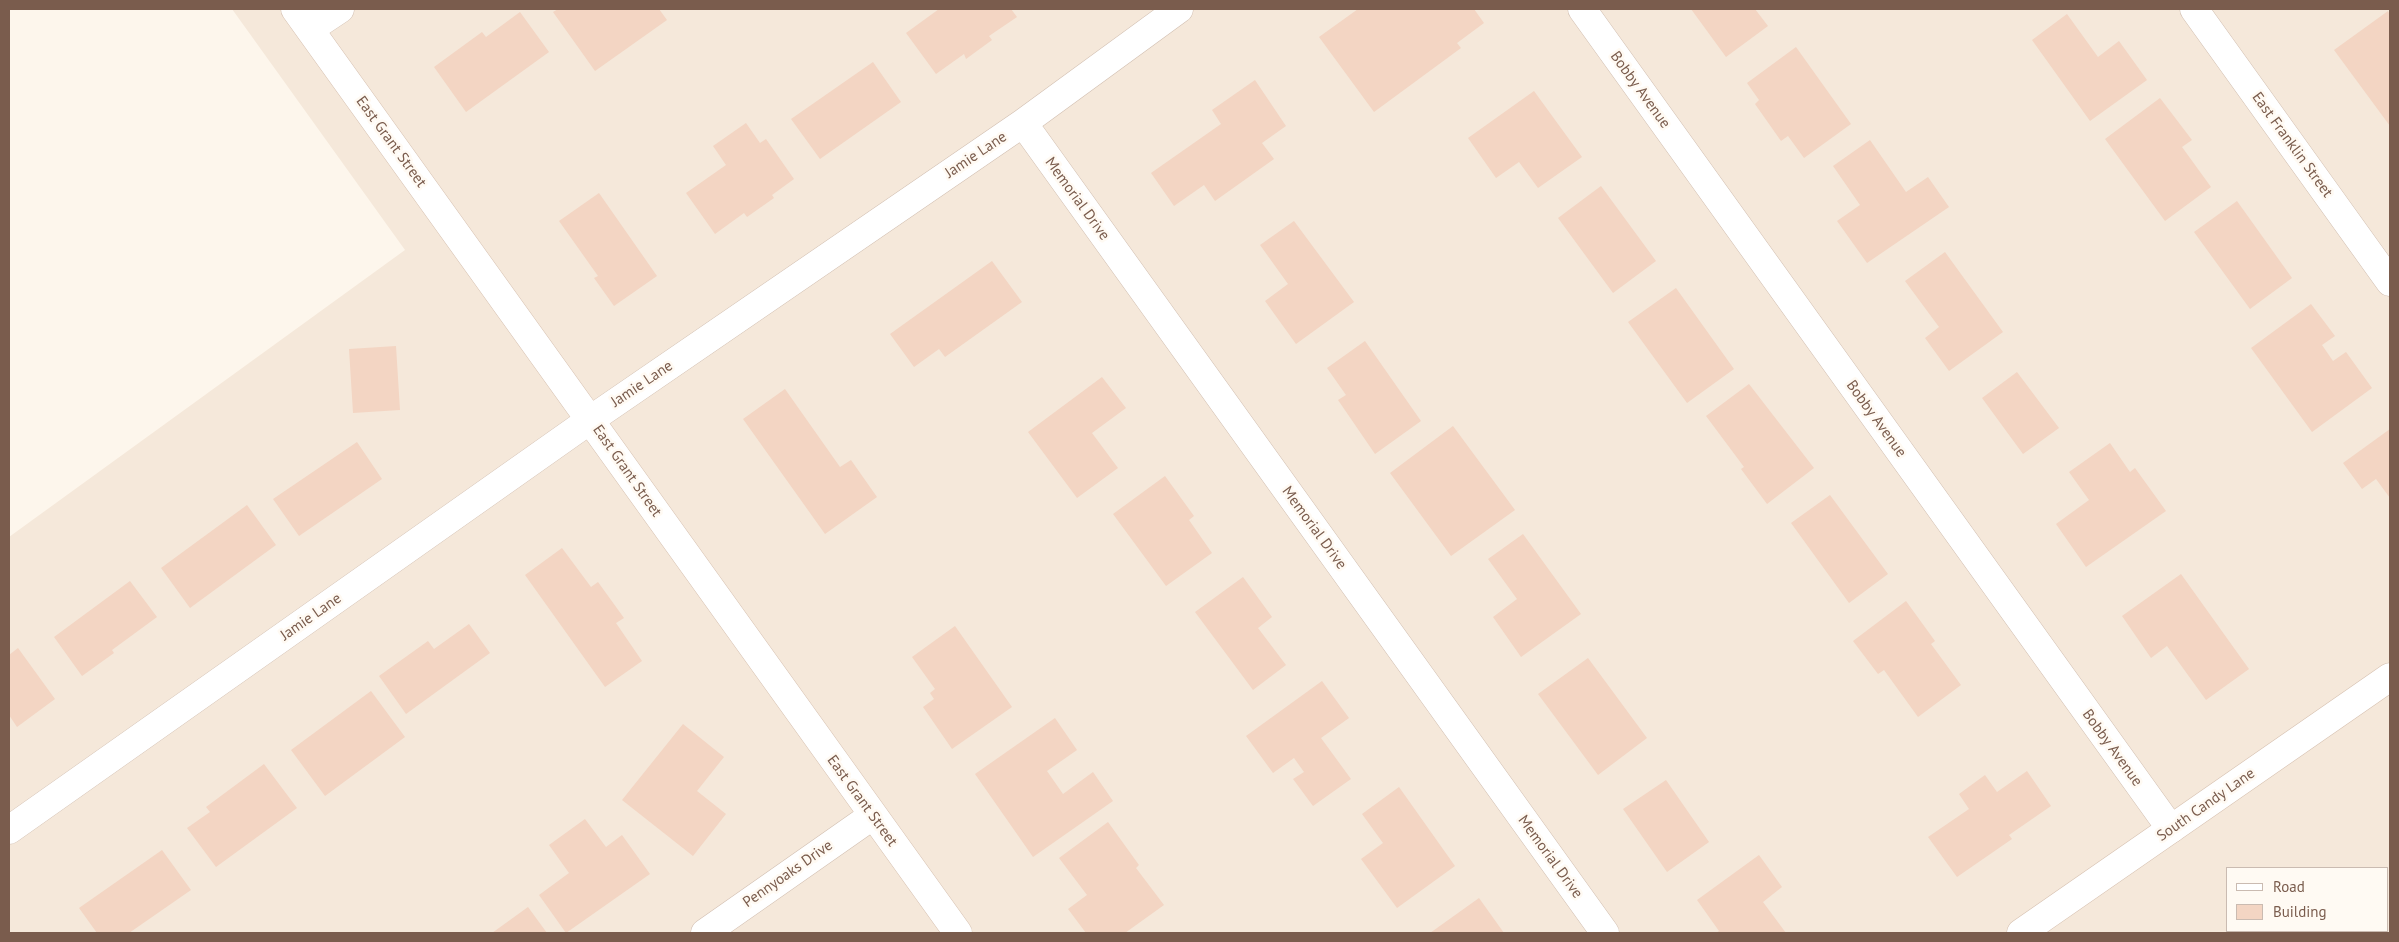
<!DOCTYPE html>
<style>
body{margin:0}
#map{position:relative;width:2399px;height:942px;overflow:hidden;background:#fdf6ec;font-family:"PT Sans",sans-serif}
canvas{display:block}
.frame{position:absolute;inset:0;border:10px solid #7a5c4d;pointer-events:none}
.legend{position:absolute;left:2226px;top:867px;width:162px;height:65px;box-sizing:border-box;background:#fffaf3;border:1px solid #cabbb1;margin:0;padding:6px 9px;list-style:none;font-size:15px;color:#7a5c4d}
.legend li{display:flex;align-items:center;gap:10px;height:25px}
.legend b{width:25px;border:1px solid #cabbb1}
</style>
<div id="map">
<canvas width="2399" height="942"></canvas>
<div class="frame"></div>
<ul class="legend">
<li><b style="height:6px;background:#fff"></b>Road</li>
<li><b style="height:14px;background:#f3d5c3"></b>Building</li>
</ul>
</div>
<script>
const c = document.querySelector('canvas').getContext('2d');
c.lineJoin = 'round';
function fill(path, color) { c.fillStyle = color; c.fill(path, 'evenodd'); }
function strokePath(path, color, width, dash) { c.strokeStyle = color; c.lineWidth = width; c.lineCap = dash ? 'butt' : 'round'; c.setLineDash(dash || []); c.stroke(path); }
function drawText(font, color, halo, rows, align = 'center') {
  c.font = font + ' "PT Sans",sans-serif'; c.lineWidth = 5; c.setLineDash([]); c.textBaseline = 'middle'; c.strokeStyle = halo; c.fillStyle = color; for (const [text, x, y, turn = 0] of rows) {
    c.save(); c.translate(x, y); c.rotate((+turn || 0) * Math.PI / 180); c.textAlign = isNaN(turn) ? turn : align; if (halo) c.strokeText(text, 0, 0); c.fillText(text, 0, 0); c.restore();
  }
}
const residential = new Path2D(`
 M232 9H2390V933H9V537L405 250ZM2228 868H2388V931H2228Z`);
const building = new Path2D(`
 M558 9H659L667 20 595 71 553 12Z
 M939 9H1011L1017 17 989 36 992 40 966 59 964 54 936 74 906 33Z
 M1358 9H1474L1484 23 1457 43 1461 48 1374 112 1319 37Z
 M1691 9H1755L1768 26 1726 57Z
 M2388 11 2390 15V126L2334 50Z
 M520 12 549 52 466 112 434 67 482 32 486 37Z
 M2067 14 2098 57 2119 41 2147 80 2090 121 2032 40Z
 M1796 47 1851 124 1804 158 1788 136 1781 141 1755 104 1759 100 1747 83Z
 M873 62 901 102 820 159 791 119Z
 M1255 80 1286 126 1262 143 1274 159 1215 201 1204 185 1174 206 1151 173 1221 124 1212 110Z
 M1534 91 1582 157 1538 188 1519 162 1496 178 1468 138Z
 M2160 98 2192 140 2182 147 2211 187 2165 221 2105 139Z
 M746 123 760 143 766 139 794 179 772 195 774 198 747 217 744 213 715 234 686 193 726 165 713 146Z
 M1870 140 1906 192 1928 177 1949 207 1867 263 1837 221 1860 205 1833 166Z
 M1601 186 1656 261 1613 293 1558 218Z
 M599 193 657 276 614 306 594 278 598 276 559 221Z
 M2237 201 2292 278 2250 309 2194 232Z
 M1294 221 1354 302 1296 344 1265 301 1288 284 1260 245Z
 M1945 252 2003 332 1949 371 1925 338 1939 327 1905 281Z
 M992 261 1022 302 945 357 939 349 914 367 890 334Z
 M1676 288 1734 369 1687 403 1628 322Z
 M2311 304 2335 336 2322 345 2333 361 2346 352 2372 388 2312 432 2251 348Z
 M1365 341 1421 421 1375 454 1338 400 1346 395 1327 368Z
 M396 346 400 410 353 413 349 349Z
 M2017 372 2059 428 2023 454 1982 398Z
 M1102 377 1126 408 1092 433 1118 468 1077 498 1028 432Z
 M1749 384 1814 468 1767 504 1741 469 1744 467 1706 416Z
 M785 389 840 467 851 460 877 497 825 534 743 419Z
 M1453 426 1515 510 1451 556 1390 473Z
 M2390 429V498L2376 479 2362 489 2343 463Z
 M357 442 382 479 299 536 273 499Z
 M2110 443 2130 472 2135 468 2166 511 2086 567 2056 524 2089 500 2069 472Z
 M1165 476 1194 516 1189 520 1212 553 1166 586 1113 514Z
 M1830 495 1888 574 1849 603 1791 523Z
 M247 505 276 545 190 608 161 568Z
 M1523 534 1581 614 1521 657 1493 617 1517 599 1488 559Z
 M562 548 591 587 598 582 624 618 616 623 642 661 605 687 525 575Z
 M2181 574 2249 669 2206 700 2167 646 2151 658 2122 616Z
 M1243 577 1272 617 1258 628 1286 665 1253 690 1195 612Z
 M130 581 157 617 112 650 114 653 82 676 54 637Z
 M1906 601 1935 641 1931 644 1961 685 1918 717 1884 670 1878 674 1853 641Z
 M469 624 490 653 406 714 379 676 428 641 434 649Z
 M955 626 1012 707 952 749 923 707 934 699 930 693 935 689 912 657Z
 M18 648 55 699 17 727 9 715V655Z
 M1588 658 1647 738 1598 775 1538 694Z
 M1322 681 1349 718 1321 738 1351 779 1313 806 1293 779 1304 772 1294 758 1273 773 1246 736Z
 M371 691 405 737 325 796 291 750Z
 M1055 718 1077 750 1047 771 1063 794 1093 772 1113 801 1033 857 975 774Z
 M683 724 724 757 697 791 726 814 693 856 622 800Z
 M264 764 297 808 216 867 187 828 210 812 206 807Z
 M2027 771 2051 806 2009 835 2012 839 1957 877 1928 837 1969 809 1959 794 1985 775 1997 792Z
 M1666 780 1709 842 1667 872 1623 809Z
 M1399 787 1455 866 1397 908 1361 859 1383 843 1362 814Z
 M585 819 606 847 622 835 650 874 566 933 539 895 569 873 549 845Z
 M1108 822 1139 865 1136 868 1164 905 1125 933H1086L1068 909 1087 895 1059 858Z
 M162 850 191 890 129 933H97L79 908Z
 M1759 855 1782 887 1763 902 1786 933H1716L1719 931 1697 900Z
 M1479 898 1504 933H1430Z
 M528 907 547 933H492Z`);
const minor = new Path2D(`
 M1582 9 2171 829
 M2194 9 2390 282
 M310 29 340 9
 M1023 123 1605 933
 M9 830 590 420 1023 123 1179 9
 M705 933 872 816`);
const secondary = new Path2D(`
 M295 9 958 933
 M2021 933 2390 677`);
const streetNames = [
 ["Bobby Avenue",1640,90,54],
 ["East Grant Street",391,142,54],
 ["East Franklin Street",2292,145,54],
 ["Jamie Lane",976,155,-34],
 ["Memorial Drive",1077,199,54],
 ["Jamie Lane",642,384,-34],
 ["Bobby Avenue",1876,419,54],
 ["East Grant Street",627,471,55],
 ["Memorial Drive",1314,528,54],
 ["Jamie Lane",311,617,-35],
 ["Bobby Avenue",2112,748,54],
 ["East Grant Street",862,801,54],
 ["South Candy Lane",2206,805,-35],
 ["Memorial Drive",1550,857,54],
 ["Pennyoaks Drive",788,874,-35]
];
fill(residential, '#f5e8da');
fill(building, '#f3d5c3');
strokePath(minor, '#d1beb0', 29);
strokePath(secondary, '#d6c0b0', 29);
strokePath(minor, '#fff', 28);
strokePath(secondary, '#fff', 28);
drawText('15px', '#7a5c4d', '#fffaf3', streetNames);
</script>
